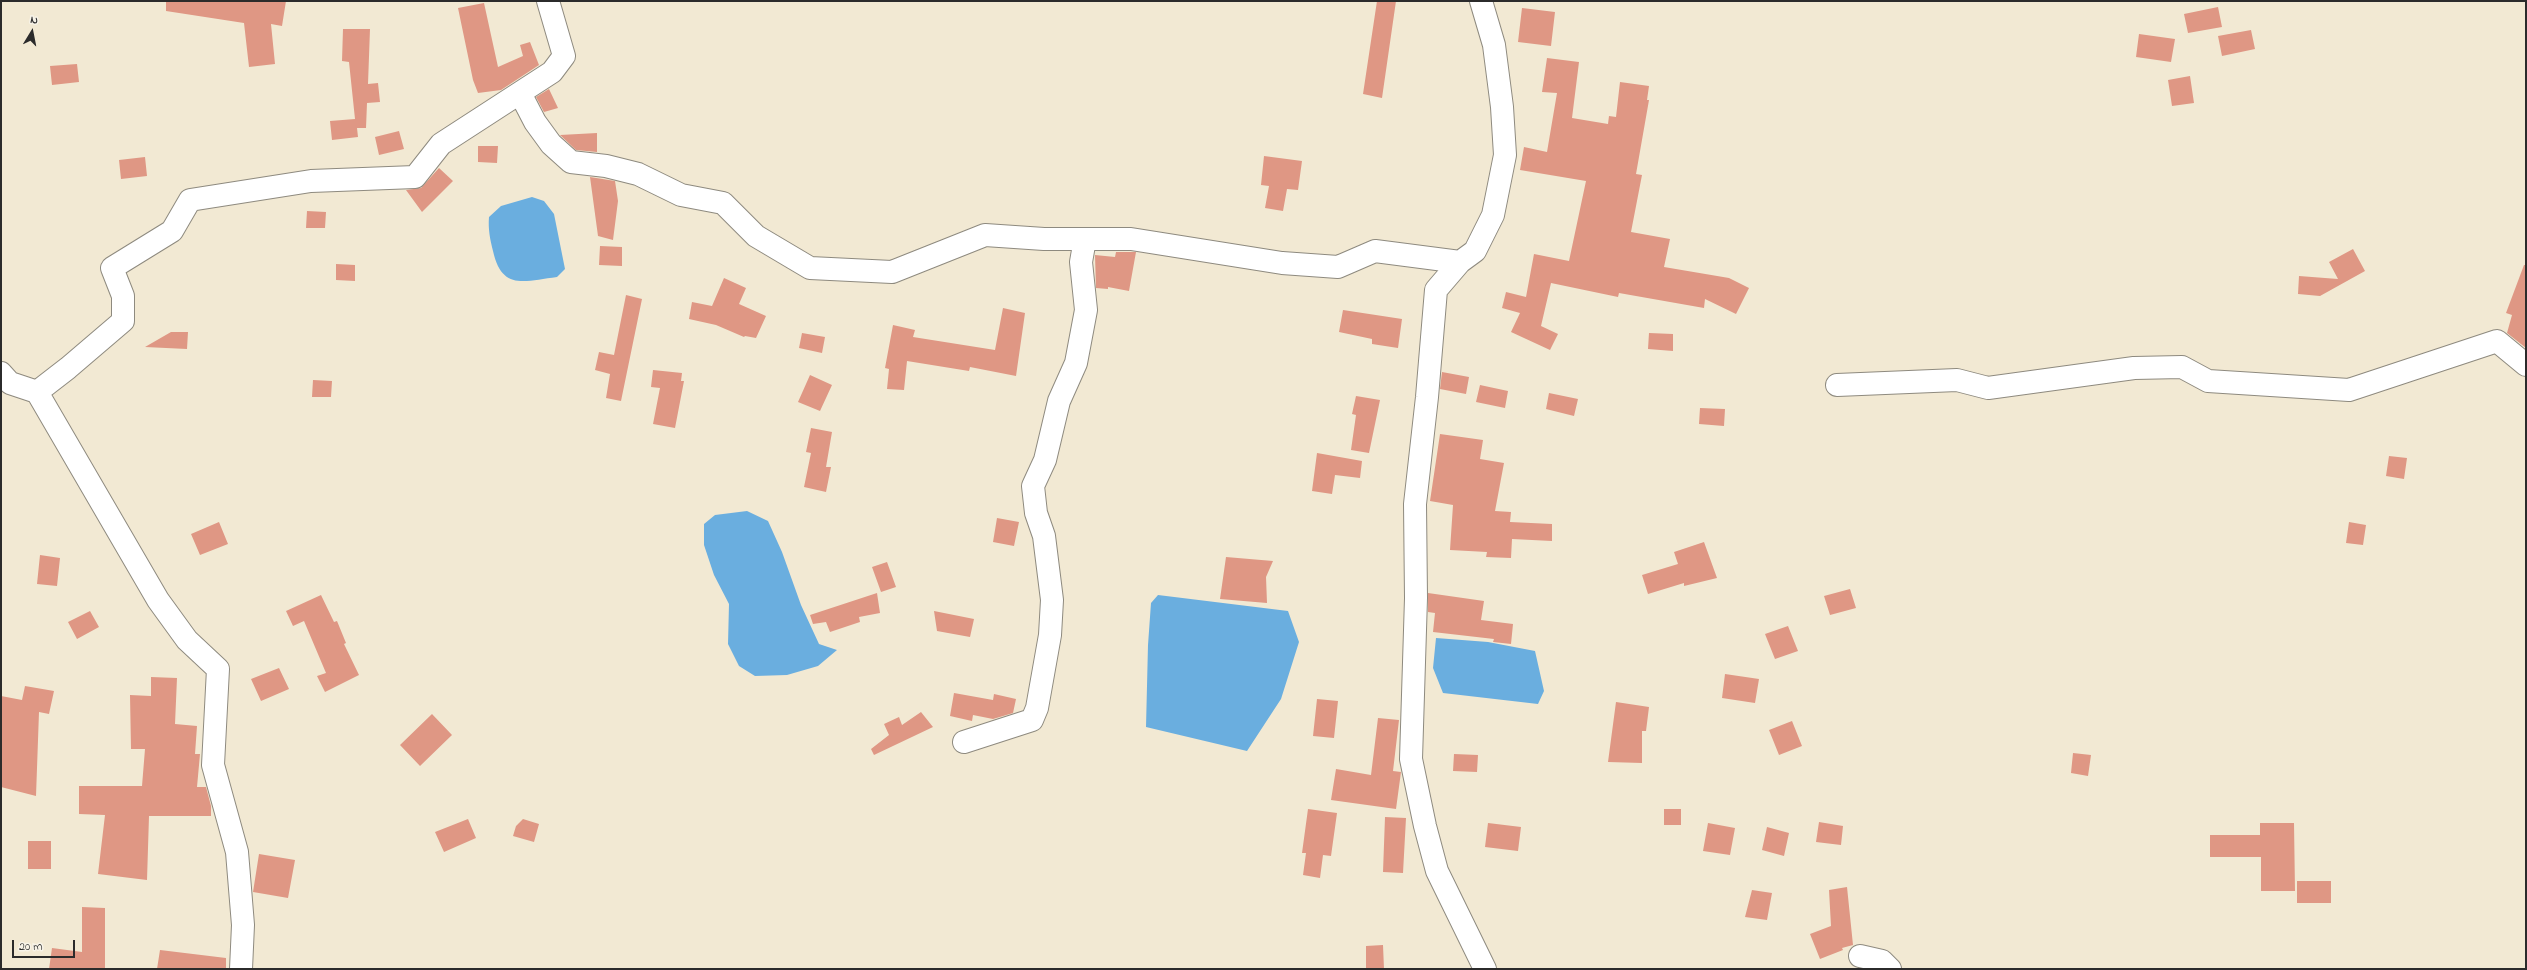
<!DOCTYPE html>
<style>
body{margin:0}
#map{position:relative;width:2527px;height:970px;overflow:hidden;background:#f2e9d3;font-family:"Indie Flower",sans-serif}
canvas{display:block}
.frame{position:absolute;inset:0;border:2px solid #2b2b2b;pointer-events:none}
.north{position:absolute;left:12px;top:12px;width:40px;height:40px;-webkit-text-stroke:3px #f7f3e8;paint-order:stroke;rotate:10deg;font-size:11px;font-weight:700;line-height:16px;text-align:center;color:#2b2b2b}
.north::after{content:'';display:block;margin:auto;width:14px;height:18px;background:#2b2b2b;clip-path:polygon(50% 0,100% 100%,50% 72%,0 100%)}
.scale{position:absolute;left:12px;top:940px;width:63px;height:18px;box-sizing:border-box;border:2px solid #2b2b2b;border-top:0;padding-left:5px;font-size:12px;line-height:14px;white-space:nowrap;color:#2b2b2b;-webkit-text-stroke:3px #f7f3e8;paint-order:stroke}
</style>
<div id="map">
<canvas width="2527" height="970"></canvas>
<div class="frame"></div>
<div class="north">N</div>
<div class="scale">20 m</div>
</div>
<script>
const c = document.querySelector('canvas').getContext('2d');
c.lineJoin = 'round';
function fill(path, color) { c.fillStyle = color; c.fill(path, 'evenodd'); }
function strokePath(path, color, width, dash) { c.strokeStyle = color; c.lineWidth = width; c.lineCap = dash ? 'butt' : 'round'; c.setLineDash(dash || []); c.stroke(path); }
const water = new Path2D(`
 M532 197 544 201 554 214 565 269 557 277C524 281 502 291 493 251 490 239 488 229 489 217L501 206Z
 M747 511 768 521 782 552 801 605 819 644 837 650 818 666 787 675 755 676 739 666 728 644 729 604 714 575 704 545V524L715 515Z
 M1158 595 1288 611 1299 642 1281 699 1247 751 1146 727 1148 645 1151 603Z
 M1436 638 1488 642 1535 651 1544 691 1538 704 1443 693 1433 668Z`);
const building = new Path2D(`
 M166 1H286L282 26 271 24 275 64 249 67 244 23 166 11Z
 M1377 1H1396L1382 98 1363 94Z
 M484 3 498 67 523 56 520 45 530 42 539 65 501 90 478 93 473 80 458 8Z
 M2218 7 2222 27 2188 33 2184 14Z
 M1522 8 1555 12 1551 46 1518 42Z
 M343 29H370L368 84 378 83 380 102 367 103 366 128H357L358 137 332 140 330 121 355 119 349 62 342 61Z
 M2251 30 2255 49 2222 56 2218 36Z
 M2139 34 2175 39 2171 62 2136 57Z
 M1547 58 1579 62 1572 118 1608 124 1609 116 1616 117 1620 82 1649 86 1647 100H1649L1636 174 1642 175 1631 232 1670 239 1664 267 1729 278 1749 288 1736 314 1705 299 1704 308 1619 293 1618 297 1551 283 1541 326 1558 334 1550 350 1511 332 1520 313 1502 308 1506 292 1526 297 1534 254 1569 261 1586 181 1520 170 1524 147 1547 152 1557 93 1542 92Z
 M77 64 79 82 52 85 50 66Z
 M2190 76 2194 103 2172 106 2168 80Z
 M549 89 558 108 544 112 536 97Z
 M399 131 404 149 379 155 375 137Z
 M597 133V152L576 150 560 135Z
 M478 146H498L497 163 478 162Z
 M1264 156 1302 161 1298 190 1287 189 1283 211 1265 208 1269 186 1261 185Z
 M145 157 147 176 121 179 119 160Z
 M439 168 453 181 422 212 406 190 421 188Z
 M590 177 615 181 618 201 613 240 598 236Z
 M307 211 326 212 325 228H306Z
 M600 246 622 247V266L599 265Z
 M2353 249 2365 271 2320 296 2298 294 2299 276 2338 279 2329 262Z
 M1116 252H1136L1129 291 1108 287V289L1096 288 1095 255 1115 257Z
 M336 264 355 265V281L336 280Z
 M2524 265H2526V348L2507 333 2512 315 2506 313Z
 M724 278 746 288 739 304 766 316 756 338 745 336 744 337 716 325 689 319 692 302 712 306Z
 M626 295 642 299 621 401 606 398 610 374 595 370 599 352 614 355Z
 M1003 308 1025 313 1016 376 970 367 969 371 907 361 904 390 887 389 889 369 885 368 893 325 915 330 913 337 995 350Z
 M1343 310 1402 319 1398 348 1372 344V339L1339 332Z
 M171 332H188L187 349 145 347Z
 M802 333 825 337 822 353 799 348Z
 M1649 333 1673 334V351L1648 349Z
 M653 370 682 373 681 381H684L675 428 653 424 660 388 651 387Z
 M1442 372 1469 377 1466 394 1440 389Z
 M810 375 832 385 820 411 798 402Z
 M313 380 332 381 331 397H312Z
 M1480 385 1508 391 1505 408 1476 402Z
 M1549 393 1578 399 1574 416 1546 409Z
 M1356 396 1380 400 1369 453 1351 450 1356 415 1352 414Z
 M1700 408 1725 409 1724 426 1699 424Z
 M811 428 832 432 826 467H831L826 492 804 487 811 453 806 452Z
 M1440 434 1483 440 1480 459 1504 463 1495 511 1511 512 1510 522 1552 524V541L1512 539 1511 558 1486 557 1487 552 1450 550 1453 505 1430 501Z
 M1317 453 1362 461 1360 478 1335 475 1332 494 1312 491Z
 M2389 456 2407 458 2404 479 2386 476Z
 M997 518 1019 522 1014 546 993 542Z
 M219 522 228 544 200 555 191 534Z
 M2349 522 2366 525 2363 545 2346 543Z
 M1704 542 1717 578 1684 586V583L1648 594 1642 575 1678 564 1674 552Z
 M40 555 60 558 57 586 37 584Z
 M1226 557 1273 561 1266 577 1267 603 1220 599Z
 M887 562 896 587 881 592 872 567Z
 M1850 589 1856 608 1830 615 1824 596Z
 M877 593 880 613 859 617 860 622 830 632 826 622 813 624 810 615Z
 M1428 593 1484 601 1481 620 1513 624 1511 644 1493 642 1494 639 1433 632 1435 613 1428 612Z
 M321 595 334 622 337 621 346 643 344 644 359 675 325 692 317 676 326 673 304 621 293 626 286 611Z
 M90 611 99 627 77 639 68 622Z
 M934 611 974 619 970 637 937 631Z
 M1788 626 1798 651 1775 659 1765 634Z
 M279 668 289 689 261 701 251 679Z
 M1725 674 1759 679 1755 703 1722 698Z
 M151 677 177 678 175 724 197 726 195 754H200L197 787H206L211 806V816H149L147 880 98 874 105 815 79 814V786H142L145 749H131L130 695 151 696Z
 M25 686 54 691 49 714 39 712 36 796 1 787V696L22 700Z
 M954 693 993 700 994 694 1016 699 1013 713 993 719 973 715 972 721 950 716Z
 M1317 699 1338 701 1334 738 1313 736Z
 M1616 702 1649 707 1646 731H1642V763L1608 762Z
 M921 712 933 727 874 755 871 749 889 735 884 724 899 717 902 725Z
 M432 714 452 735 420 766 400 745Z
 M1378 718 1399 720 1393 771 1401 772 1396 809 1331 800 1336 769 1371 775Z
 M1792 721 1802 746 1779 755 1769 730Z
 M2073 753 2091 755 2088 776 2071 773Z
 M1454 754 1478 755 1477 772 1453 771Z
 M1308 809 1337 813 1331 856 1323 855 1320 878 1303 875 1306 853H1302Z
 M1664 809H1681V825H1664Z
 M1385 817 1406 818 1403 873 1383 872Z
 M468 819 476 838 444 852 435 832Z
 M523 819 539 824 534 842 513 836 516 826Z
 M1819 822 1843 826 1841 845 1816 842Z
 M1488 823 1521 827 1518 851 1485 847Z
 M1708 823 1735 828 1730 855 1703 851Z
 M2260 823H2294L2295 891H2261V857H2210V835H2260Z
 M1767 827 1789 833 1784 856 1762 850Z
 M28 841H51V869H28Z
 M259 854 295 860 288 898 253 892Z
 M2297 881H2331V903H2297Z
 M1847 887 1853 945 1842 948 1843 950 1820 959 1810 934 1831 926 1829 890Z
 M1752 890 1772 893 1767 920 1745 917Z
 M82 907 105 908V969H49L52 948 82 952Z
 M1383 945 1384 969H1366V946Z
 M160 950 226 958V969H157Z`);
const minor = new Path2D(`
 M1481 1 1494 45 1502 107 1505 155 1493 215 1475 251 1460 262 1436 290 1427 397 1415 504 1416 598 1411 759 1425 826 1437 871 1485 969
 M520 93 535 122 551 144 571 162 606 166 638 174 681 195 723 203 756 236 810 268 892 272 985 235 1044 239H1131L1282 263 1338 267 1375 251 1460 262
 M1 373 10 383 37 392 158 600 187 640 218 669 213 765 237 852 243 925 241 969
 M1837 385 1957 380 1988 388 2134 368 2182 367 2208 381 2349 390 2497 341 2526 365
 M37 392 68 368 123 321V296L112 268 172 231 190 200 311 181 415 177 441 144 552 72 564 56 548 1
 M964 742 1032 720 1037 708 1050 635 1052 600 1044 536 1036 513 1033 486 1045 460 1059 401 1076 363 1086 310 1081 262 1085 239
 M1860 956 1882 961 1890 969`);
fill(water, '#6aaedf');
fill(building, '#df9784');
strokePath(minor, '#8e8a7f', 24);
strokePath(minor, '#fff', 22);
</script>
